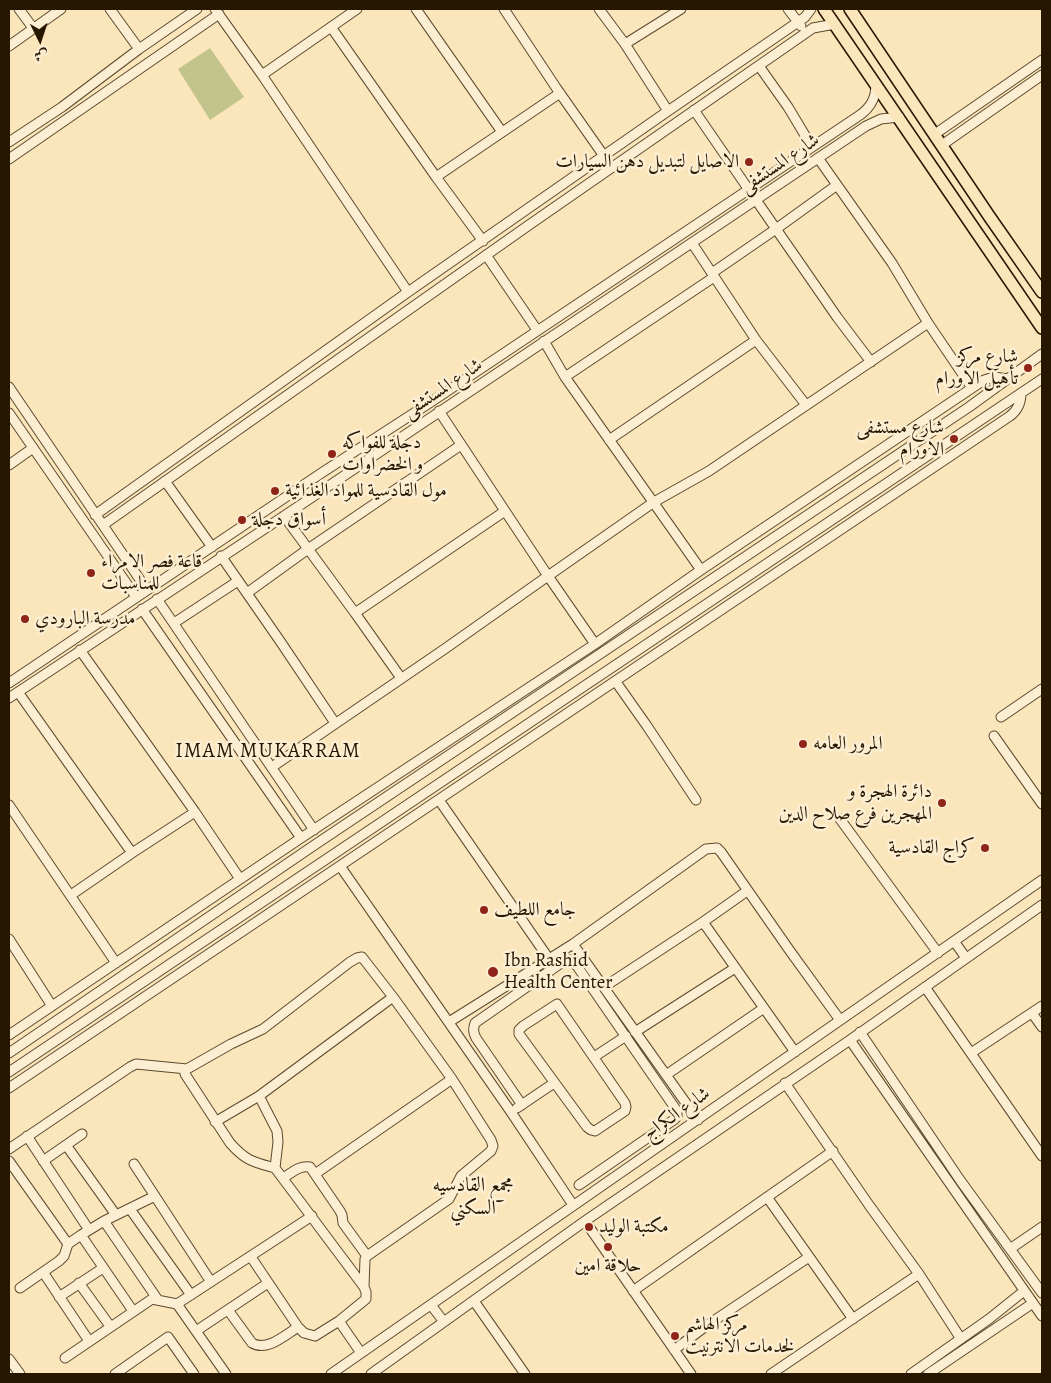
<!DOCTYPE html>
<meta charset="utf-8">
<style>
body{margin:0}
#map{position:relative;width:1051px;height:1383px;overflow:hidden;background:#fbe5ba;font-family:Alegreya,Amiri,serif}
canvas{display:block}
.frame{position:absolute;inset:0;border:10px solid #271600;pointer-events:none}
.north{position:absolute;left:15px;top:15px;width:50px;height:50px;-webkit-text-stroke:4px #fceed2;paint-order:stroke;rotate:176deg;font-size:14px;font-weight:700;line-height:20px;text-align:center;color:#271600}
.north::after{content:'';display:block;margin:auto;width:18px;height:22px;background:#271600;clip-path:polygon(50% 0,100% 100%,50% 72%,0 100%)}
</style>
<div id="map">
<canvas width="1051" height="1383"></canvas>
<div class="frame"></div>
<div class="north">ش</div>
</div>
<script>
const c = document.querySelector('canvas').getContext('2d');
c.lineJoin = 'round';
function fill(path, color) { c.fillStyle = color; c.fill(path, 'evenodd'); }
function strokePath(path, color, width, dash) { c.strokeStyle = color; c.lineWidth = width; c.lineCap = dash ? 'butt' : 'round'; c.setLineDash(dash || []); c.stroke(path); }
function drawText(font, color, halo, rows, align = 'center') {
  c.font = font + ' Alegreya,Amiri,serif'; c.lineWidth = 5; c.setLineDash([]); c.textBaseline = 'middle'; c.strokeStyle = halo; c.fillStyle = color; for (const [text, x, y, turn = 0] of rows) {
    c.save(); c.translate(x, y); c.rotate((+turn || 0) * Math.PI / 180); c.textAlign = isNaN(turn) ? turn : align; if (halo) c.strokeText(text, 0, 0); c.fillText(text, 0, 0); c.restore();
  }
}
const green = new Path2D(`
 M210 48 244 97 210 120 178 69Z`);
const minor = new Path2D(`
 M19 9 33 28
 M110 9 139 49
 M215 9 262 75 408 292
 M416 9 502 132
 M504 9 557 89 604 156
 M599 9 625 44 681 9
 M788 9 801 26
 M331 27 436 177
 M625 44 668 111
 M9 46 61 9
 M759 66 788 107 812 147
 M262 75 357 9
 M694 110 749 190
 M935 134 1042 60
 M9 142 62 107 139 49 197 9
 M942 145 1042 75
 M818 158 892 263 928 323 972 388
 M9 159 219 14
 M756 200 837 317 871 362
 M483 241 436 177 560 93
 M692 243 756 340 806 405
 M486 255 537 330
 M712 273 776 229 837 185
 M544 341 565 377 701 570
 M565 377 714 277
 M9 387 147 590
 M439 411 548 576 654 502 709 471 928 323
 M9 413 136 597
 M609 440 756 340
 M9 465 33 448
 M165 481 212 547
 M95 515 408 292 668 111 798 22 805 17 811 9
 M284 516 355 613 505 511
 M103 525 529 225 813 28 835 24
 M221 556 280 641 335 723
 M247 593 308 549 461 445
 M157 599 314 830
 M142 609 301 838
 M355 613 401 678
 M174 623 238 581
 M80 650 195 812 240 879
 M616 682 647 726 696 800
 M9 683 323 472 431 402 860 115C871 107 876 98 876 84
 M18 692 132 853
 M9 698 284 516 866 126 881 119 899 117
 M1001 717 1042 689
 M994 736 1042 804
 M272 767 446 648 548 576 595 644
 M439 800 549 959
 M9 805 116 963
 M840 819 938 953
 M340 866 511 1112 573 1205
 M71 895 132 853 195 812
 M703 922 795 1052
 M9 939 52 1006
 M954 941 966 958
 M604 987 703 922 747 891
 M925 987 1042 1156
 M557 1004 625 1103 626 1107 625 1111 595 1131 591 1130 587 1127 519 1034V1030L523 1026Z
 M1032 1013 1042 1027
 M449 1022 573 944
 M635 1032 735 968
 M860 1032 960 1180 1042 1293
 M9 1035 301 838 595 644 701 570 984 380 994 377 1008 379
 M850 1040 1042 1316
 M9 1053 316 844 969 407 1042 354
 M971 1053 1042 1006
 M594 1057 626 1036
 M187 1069 185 1071V1074L230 1143C246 1161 253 1162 275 1168
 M9 1072 1042 379
 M666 1075 764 1008
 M785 1083 869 1205 919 1274 961 1339
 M9 1088 1010 416C1018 410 1021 403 1021 393
 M522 1105 476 1038C473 1032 473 1029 475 1023L564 961 570 960 577 966 677 1111V1116L675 1119 579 1185
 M517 1108 554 1083
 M698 1120 573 944 706 849 717 848 721 852 790 951 840 1020
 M215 1122 259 1096 393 997
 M27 1136 89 1230
 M66 1145 116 1215
 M9 1149 130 1067 136 1064 187 1069 231 1044 263 1029 350 962 357 958 362 957 393 997 452 1079 491 1140 493 1146 491 1151 461 1176 449 1199 367 1256 365 1259 364 1287
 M9 1161 68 1244
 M43 1161 82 1134
 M134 1164 211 1282
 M315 1174 452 1079
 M283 1178C292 1173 299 1165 310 1167L340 1211 342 1215 343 1223 367 1256
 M767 1197 853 1319
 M130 1209 191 1295
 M104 1221 158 1300
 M585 1221 691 1374
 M81 1235 133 1311
 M1010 1249 1042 1227
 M251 1257 298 1327 304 1333 315 1336 339 1321 366 1299V1292L364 1287 275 1168 278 1142 277 1131 259 1096
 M43 1272 89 1341
 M79 1283 110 1326
 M20 1288 59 1261 64 1256 68 1244 81 1235 104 1221 155 1196
 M633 1291 833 1151
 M59 1297 103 1268
 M474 1301 525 1374
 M177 1304 312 1216
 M431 1305 444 1322
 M228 1310 252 1343C267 1352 285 1335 298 1327
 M339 1321 361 1353
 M196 1331 268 1283
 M674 1350 706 1326 809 1257
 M65 1358 152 1299 177 1304 226 1374
 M9 1359 20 1374
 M115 1374 168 1337 194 1374
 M331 1374 1042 880
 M371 1374 585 1221 850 1040 1042 905
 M771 1374 919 1274
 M911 1374 989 1319 1024 1291
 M928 1374 1033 1303`);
const major = new Path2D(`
 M824 9 1042 328
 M850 9 989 216 1042 292`);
const markers = [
 [749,162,5,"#8f2418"],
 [1028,368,5,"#8f2418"],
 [954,439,5,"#8f2418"],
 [332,454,5,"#8f2418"],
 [275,491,5,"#8f2418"],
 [242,520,5,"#8f2418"],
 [91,573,5,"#8f2418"],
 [25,619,5,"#8f2418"],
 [803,744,5,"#8f2418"],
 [942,803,5,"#8f2418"],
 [985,848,5,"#8f2418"],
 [484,910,5,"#8f2418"],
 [493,972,6,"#8f2418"],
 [589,1227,5,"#8f2418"],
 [608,1247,5,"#8f2418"],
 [675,1336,5,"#8f2418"]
];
const poiNames = [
 ["الاصايل لتبديل دهن السيارات",739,162,"right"],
 ["شارع مركز",1018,357,"right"],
 ["تأهيل الاورام",1018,379,"right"],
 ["شارع مستشفى",944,428,"right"],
 ["الاورام",944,450,"right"],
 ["دجلة للفواكه",342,443],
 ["و الخضراوات",342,465],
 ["مول القادسية للمواد الغذائية",285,491],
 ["أسواق دجلة",252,520],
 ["قاعة فصر الامراء",101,562],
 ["للمناسبات",101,584],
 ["مدرسة البارودي",35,619],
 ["المرور العامه",813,744],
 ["دائرة الهجرة و",932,792,"right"],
 ["المهجرين فرع صلاح الدين",932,814,"right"],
 ["كراج القادسية",975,848,"right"],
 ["جامع اللطیف",494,910],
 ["Ibn Rashid",504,961],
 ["Health Center",504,983],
 ["مكتبة الوليد",599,1227],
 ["حلاقة امين",608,1266,"center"],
 ["مركز الهاشم",685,1325],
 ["لخدمات الانترنيت",685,1347]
];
const streetNames = [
 ["شارع المستشفى",780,164,-34],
 ["شارع المستشفى",443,389,-34],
 ["شارع الكراج",677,1114,-35]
];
const neighbourhoodNames = [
 ["مجمع القادسيه",473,1186],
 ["السكني",473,1209]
];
const quarterNames = [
 ["IMAM MUKARRAM",268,752]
];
fill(green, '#c3c38c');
strokePath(minor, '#5c4a2e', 11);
strokePath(major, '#271600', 14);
strokePath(minor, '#fceed2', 9);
strokePath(major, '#fbe5ba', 11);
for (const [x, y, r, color] of markers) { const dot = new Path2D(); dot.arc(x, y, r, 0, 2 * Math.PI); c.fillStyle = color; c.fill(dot); strokePath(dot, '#fceed2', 2); }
drawText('19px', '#271600', '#fceed2', poiNames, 'left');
drawText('19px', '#271600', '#fceed2', streetNames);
drawText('20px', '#271600', '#fceed2', neighbourhoodNames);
c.letterSpacing = '1px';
drawText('21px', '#271600', '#fceed2', quarterNames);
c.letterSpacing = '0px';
</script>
